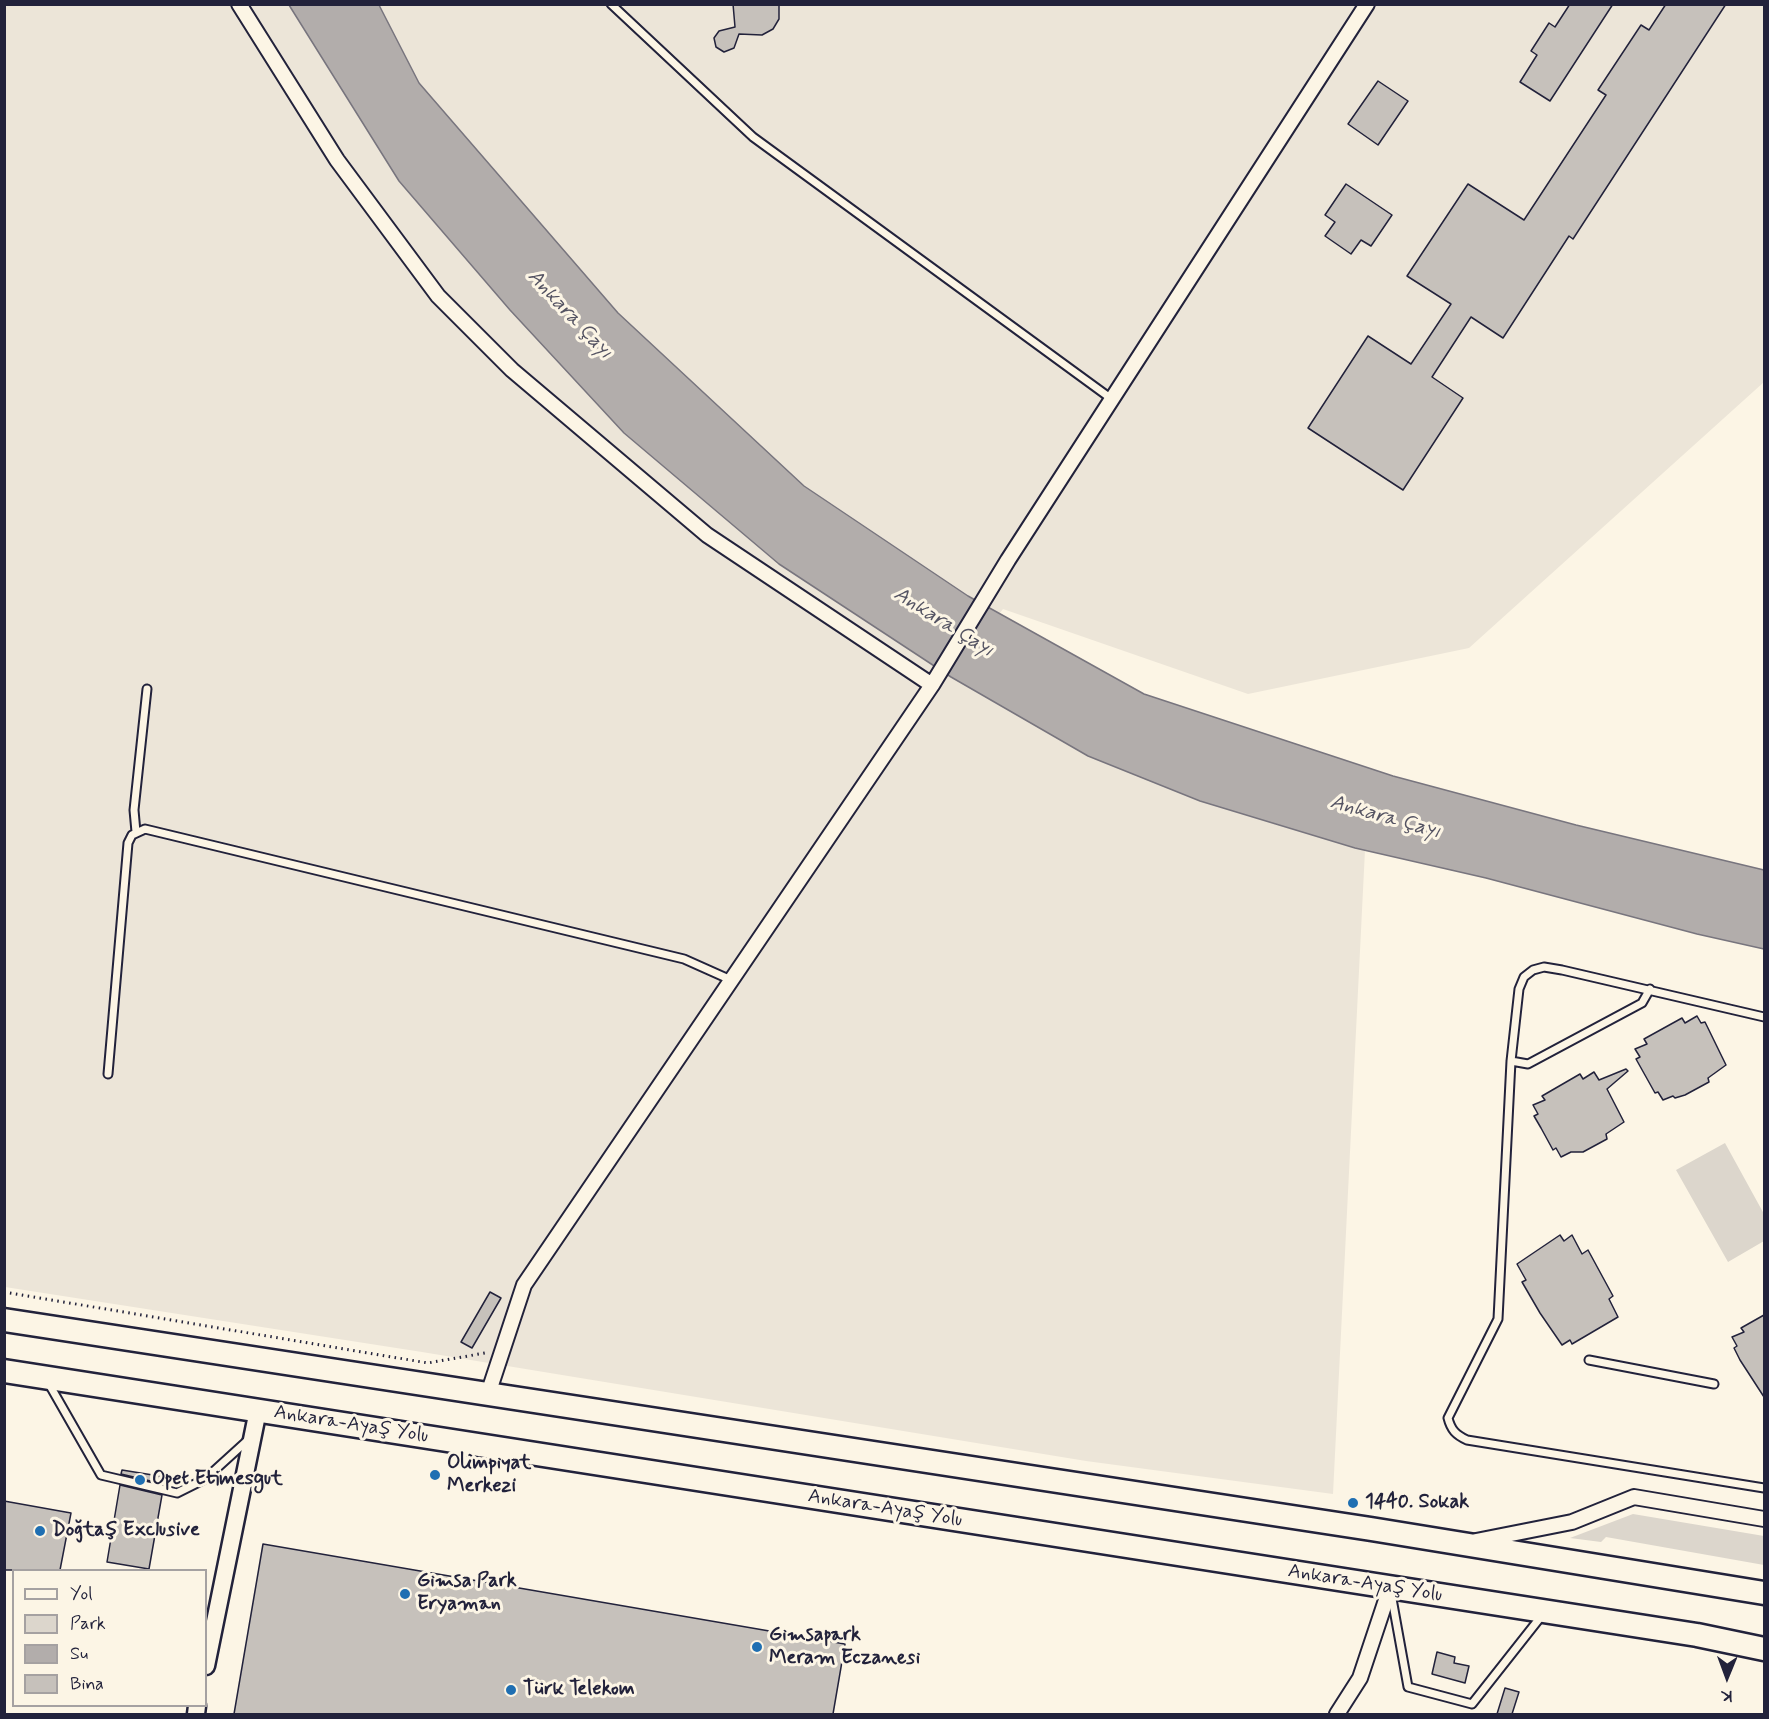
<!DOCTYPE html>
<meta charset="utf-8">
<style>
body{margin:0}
#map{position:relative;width:1769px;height:1719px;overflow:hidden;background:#fcf5e5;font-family:Mynerve,sans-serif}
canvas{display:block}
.frame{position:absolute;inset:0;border:6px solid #22223b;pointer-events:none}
.legend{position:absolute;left:12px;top:1569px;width:195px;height:138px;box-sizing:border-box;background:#fcf5e5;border:2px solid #a5a1a1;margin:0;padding:8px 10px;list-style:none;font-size:18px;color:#22223b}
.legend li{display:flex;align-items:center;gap:12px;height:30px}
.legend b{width:30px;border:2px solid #a5a1a1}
.north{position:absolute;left:1697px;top:1647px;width:60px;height:60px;-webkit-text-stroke:4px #fcf5e5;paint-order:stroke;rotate:181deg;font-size:16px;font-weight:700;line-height:24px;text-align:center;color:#22223b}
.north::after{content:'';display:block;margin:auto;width:21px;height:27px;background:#22223b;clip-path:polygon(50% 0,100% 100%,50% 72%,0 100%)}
</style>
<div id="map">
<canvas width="1769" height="1719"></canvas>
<div class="frame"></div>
<ul class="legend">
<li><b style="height:8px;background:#fcf5e5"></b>Yol</li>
<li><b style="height:16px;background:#dcd6cc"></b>Park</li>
<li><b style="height:16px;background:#b2adab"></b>Su</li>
<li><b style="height:16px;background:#c6c1bb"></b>Bina</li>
</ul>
<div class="north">K</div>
</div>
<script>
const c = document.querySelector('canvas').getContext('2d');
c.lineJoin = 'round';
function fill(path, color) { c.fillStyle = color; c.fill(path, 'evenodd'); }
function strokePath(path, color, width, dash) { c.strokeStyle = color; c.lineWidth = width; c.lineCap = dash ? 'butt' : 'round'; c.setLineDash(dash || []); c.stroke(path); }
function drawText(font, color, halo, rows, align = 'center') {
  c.font = font + ' Mynerve,sans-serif'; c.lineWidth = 6; c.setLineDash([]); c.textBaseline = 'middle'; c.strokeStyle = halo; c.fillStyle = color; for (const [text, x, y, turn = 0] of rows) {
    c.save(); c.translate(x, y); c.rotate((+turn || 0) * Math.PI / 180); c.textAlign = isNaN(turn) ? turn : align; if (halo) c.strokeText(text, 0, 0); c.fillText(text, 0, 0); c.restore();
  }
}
const built = new Path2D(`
 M4 5H1764V382L1469 648 1248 694 1003 609 951 676 1088 756 1200 801 1365 850 1333 1494 1086 1461 422 1352 5 1287Z`);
const green = new Path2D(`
 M1725 1143 1764 1214V1241L1728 1262 1676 1170Z
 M1633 1514 1764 1536V1565L1606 1537 1601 1542 1570 1538Z`);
const water = new Path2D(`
 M289 5H379L419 83 618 313 804 486 968 596 1144 694 1393 776 1576 825 1764 870V949L1697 934 1486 878 1355 848 1200 801 1088 756 951 677 779 564 624 433 510 310 399 181Z`);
const building = new Path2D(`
 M733 4H779V19L773 29 762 35 739 34 734 48 724 52 716 47 714 38 719 31 735 27Z
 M1570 4H1613L1550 101 1520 82 1537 55 1531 51 1549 23 1555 27Z
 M1666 4H1726L1573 239 1569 236 1503 338 1471 317 1432 377 1463 398 1403 490 1308 428 1368 336 1411 364 1451 304 1407 276 1468 184 1524 220 1606 95 1598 90 1641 25 1649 30Z
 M1378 81 1408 101 1378 145 1348 124Z
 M1346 184 1392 215 1371 246 1361 240 1351 254 1325 236 1335 222 1325 215Z
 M1697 1016 1701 1023 1705 1022 1726 1065 1708 1078 1709 1082 1685 1095 1675 1098 1673 1096 1663 1100 1658 1092 1655 1093 1636 1059 1640 1057 1635 1049 1647 1044 1644 1039 1682 1018 1685 1023Z
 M1626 1069 1628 1071 1607 1089 1624 1122 1606 1134 1607 1139 1583 1152H1571L1561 1157 1556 1148 1553 1150 1541 1128 1534 1116 1538 1114 1533 1105 1545 1100 1542 1096 1580 1074 1583 1079 1594 1072 1599 1080Z
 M1560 1235 1564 1241 1572 1235 1582 1254 1588 1250 1613 1296 1609 1299 1618 1317 1572 1344 1570 1340 1562 1345 1540 1313 1522 1282 1526 1280 1517 1264Z
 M490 1292 501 1298 472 1348 461 1342Z
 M1764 1315V1397L1740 1360 1734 1348 1737 1346 1732 1337 1744 1332 1741 1328Z
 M122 1470 165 1477 163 1484 121 1474Z
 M120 1485 162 1495 149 1569 107 1562Z
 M4 1501 71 1513 60 1570H4Z
 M263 1544 845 1644 833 1714H234Z
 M1437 1652 1455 1657 1454 1663 1469 1666 1465 1683 1432 1674Z
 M1505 1688 1519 1692 1512 1714H1497Z`);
const path = new Path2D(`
 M4 1292 428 1363 485 1353`);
const service = new Path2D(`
 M611 4 753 137 1113 400
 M136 832 134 810 147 689
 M1764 1017 1562 970 1544 967 1533 970 1524 977 1519 989 1511 1061 1498 1319 1448 1418C1451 1430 1456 1435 1467 1440L1764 1488
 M1511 1061 1528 1064 1642 1003 1650 989
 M108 1074 128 843 132 835 145 829 684 959 731 980
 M1589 1360 1714 1384
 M49 1384 101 1475 177 1493 205 1479 249 1439
 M1391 1593 1408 1687 1472 1704 1543 1614`);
const minor = new Path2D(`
 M239 4 337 160 438 296 512 370 707 535 932 685
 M488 1394 524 1285 932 685 1008 560 1367 4
 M1476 1541 1572 1522 1634 1497 1764 1519
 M1337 1714 1360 1678 1390 1588`);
const tertiary = new Path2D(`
 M206 1666 258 1410
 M196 1714 197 1706`);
const trunk = new Path2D(`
 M4 1320 1371 1529 1764 1593
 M4 1371 1697 1635 1764 1649`);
const markers = [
 [435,1475,6,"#1f6fb2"],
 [140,1480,6,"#1f6fb2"],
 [1353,1503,6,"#1f6fb2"],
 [40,1531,6,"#1f6fb2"],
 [405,1594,6,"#1f6fb2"],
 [757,1647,6,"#1f6fb2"],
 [511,1690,6,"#1f6fb2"]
];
const streetNames = [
 ["Ankara-Ayaş Yolu",351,1425,9],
 ["Ankara-Ayaş Yolu",885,1509,9],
 ["Ankara-Ayaş Yolu",1365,1584,9]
];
const poiNames = [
 ["Olimpiyat",447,1464],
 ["Merkezi",447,1487],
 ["Opet Etimesgut",152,1480],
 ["1440. Sokak",1365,1503],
 ["Doğtaş Exclusive",52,1531],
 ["Gimsa Park",417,1582],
 ["Eryaman",417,1605],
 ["Gimsapark",769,1636],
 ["Meram Eczanesi",769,1659],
 ["Türk Telekom",523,1690]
];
const waterNames = [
 ["Ankara Çayı",569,315,47],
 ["Ankara Çayı",943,623,32],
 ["Ankara Çayı",1385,818,16]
];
fill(built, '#ece5d8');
fill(green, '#dcd6cc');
fill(water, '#b2adab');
strokePath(water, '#78757e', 1.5);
fill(building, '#c6c1bb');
strokePath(building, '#22223b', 1.5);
strokePath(service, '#22223b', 11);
strokePath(minor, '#22223b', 18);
strokePath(tertiary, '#22223b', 21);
strokePath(trunk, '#22223b', 27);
strokePath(path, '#22223b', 3, [1.5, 4.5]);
strokePath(service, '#fcf5e5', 7);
strokePath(minor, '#fcf5e5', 14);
strokePath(tertiary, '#fcf5e5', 16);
strokePath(trunk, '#fcf5e5', 22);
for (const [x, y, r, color] of markers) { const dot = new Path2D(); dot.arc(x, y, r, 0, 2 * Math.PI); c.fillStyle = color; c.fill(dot); strokePath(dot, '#fcf5e5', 2); }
drawText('20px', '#22223b', '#fcf5e5', streetNames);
drawText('bold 20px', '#22223b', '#fcf5e5', poiNames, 'left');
drawText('italic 21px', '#545362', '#fcf5e5', waterNames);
</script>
